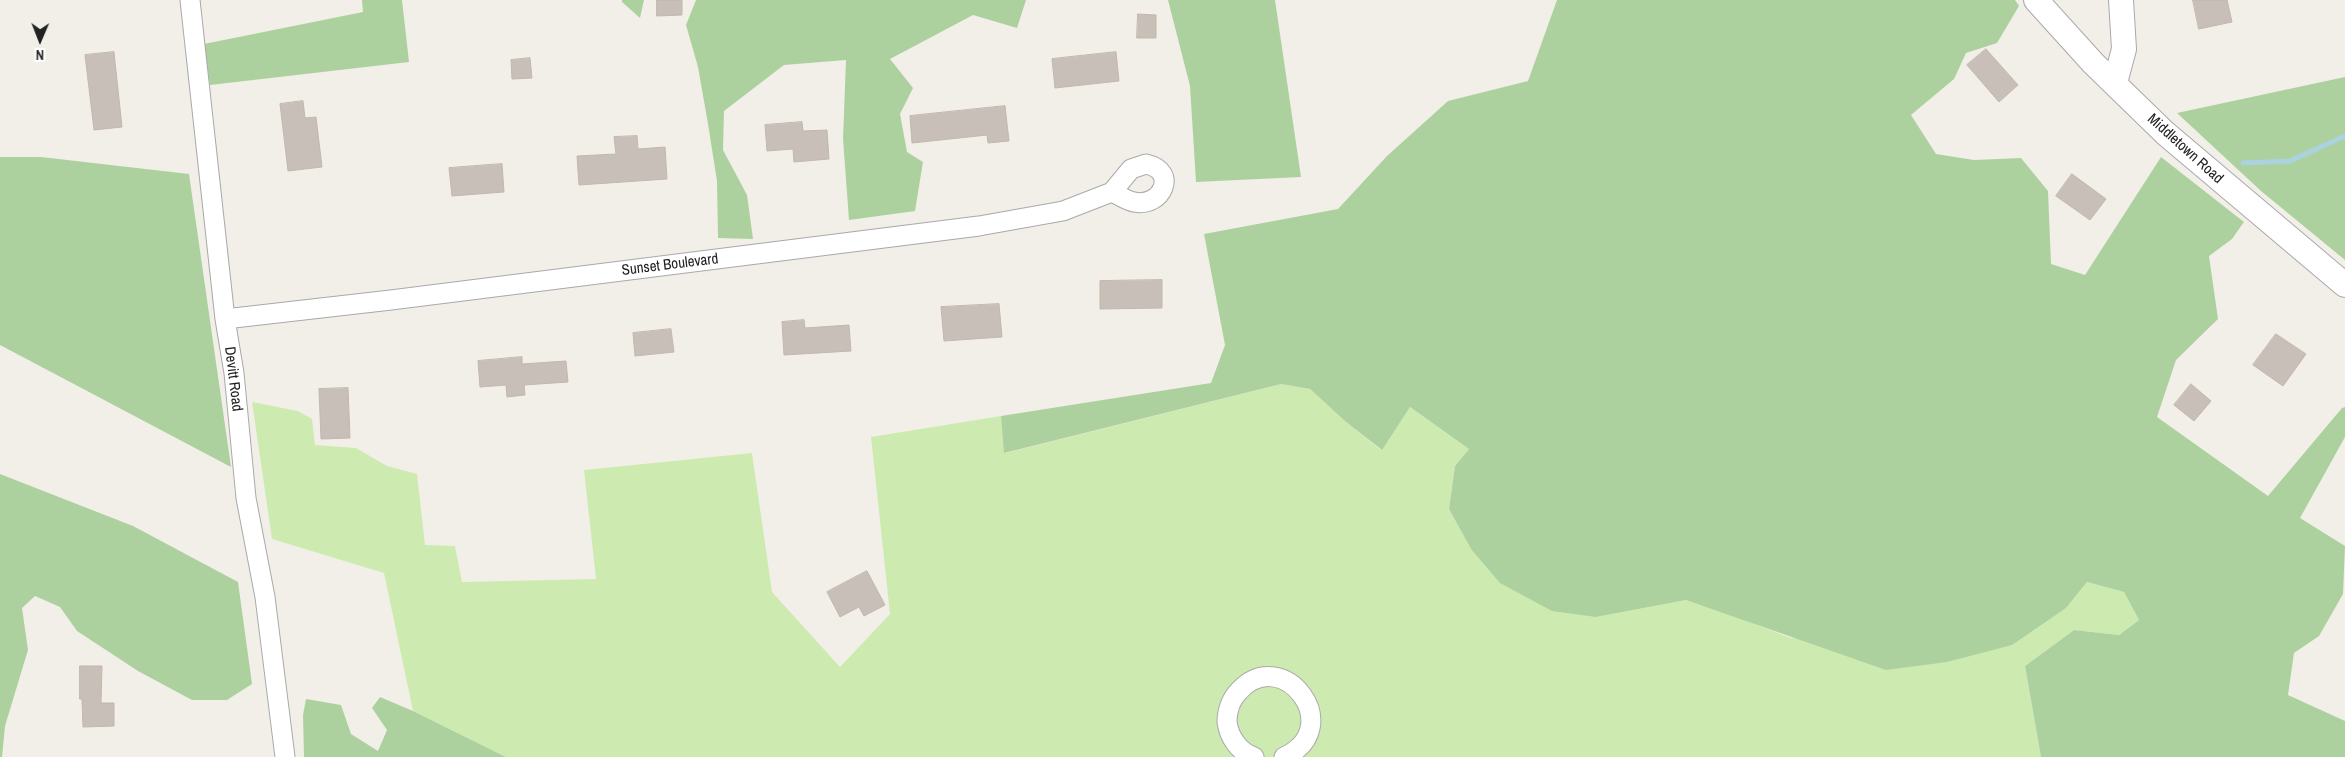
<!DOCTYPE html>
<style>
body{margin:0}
#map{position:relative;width:2345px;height:757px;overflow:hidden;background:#f2efe9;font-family:"Archivo Narrow",sans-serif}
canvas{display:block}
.north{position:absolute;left:15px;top:15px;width:50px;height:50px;-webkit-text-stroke:4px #fff;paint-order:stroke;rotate:181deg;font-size:14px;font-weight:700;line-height:20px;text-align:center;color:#222}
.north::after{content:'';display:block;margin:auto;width:18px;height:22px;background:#222;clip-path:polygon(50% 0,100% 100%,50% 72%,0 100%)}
</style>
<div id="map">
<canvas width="2345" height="757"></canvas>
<div class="north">N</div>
</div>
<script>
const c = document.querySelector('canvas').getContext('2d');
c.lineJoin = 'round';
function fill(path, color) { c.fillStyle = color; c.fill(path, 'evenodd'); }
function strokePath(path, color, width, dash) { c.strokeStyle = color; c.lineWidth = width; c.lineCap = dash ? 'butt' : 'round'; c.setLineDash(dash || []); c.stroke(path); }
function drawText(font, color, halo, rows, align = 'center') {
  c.font = font + ' "Archivo Narrow",sans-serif'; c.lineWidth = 4; c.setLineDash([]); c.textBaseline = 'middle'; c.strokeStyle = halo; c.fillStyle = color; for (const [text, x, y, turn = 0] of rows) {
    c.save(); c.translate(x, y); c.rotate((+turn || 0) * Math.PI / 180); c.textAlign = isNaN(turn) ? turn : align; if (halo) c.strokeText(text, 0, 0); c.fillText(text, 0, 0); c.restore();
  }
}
const grass = new Path2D(`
 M1281 384 1310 389 1346 422 1381 450 1410 407 1469 449 1455 466 1449 509 1471 549 1596 617 1686 600 1729 614 1791 638 2066 608 2087 582 2124 592 2139 620 2119 635 2074 630 2025 666 2041 757H506L413 711 384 573 272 539 252 402 298 411 312 419 315 445 356 448 387 466 417 474 425 545 455 546 462 582 596 579 584 470 752 453 772 592 840 667 890 614 871 437 1001 416 1005 453Z`);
const forest = new Path2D(`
 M362 0H402L409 62 210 85 204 44 363 12Z
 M622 0H644L640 18 622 2Z
 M696 0H1026L1017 28 973 15 890 59 913 88 900 114 907 152 923 162 915 211 849 220 843 139 846 60 784 65 724 111 723 150 747 195 753 239 718 238 717 181 708 124 698 67 686 25Z
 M1168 0H1275L1301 177 1196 182 1190 86Z
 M1557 0H2015L2019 6 1997 43 1966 53 1954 79 1911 115 1936 154 1974 160 2021 158 2048 191 2051 264 2085 275 2161 157 2244 222 2232 239 2209 256 2218 319 2176 360 2157 417 2268 496 2342 408 2345 407V437L2300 518 2345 546 2343 594 2319 636 2294 653 2288 695 2345 721V757H2041L2025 666 2074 630 2119 635 2139 620 2124 592 2087 582 2066 608 2012 645 1947 662 1886 670 1686 600 1596 617 1552 611 1500 583 1471 549 1449 509 1455 466 1469 449 1410 407 1382 450 1346 422 1310 389 1281 384 1004 453 1001 416 1211 383 1225 345 1204 234 1338 209 1387 156 1448 101 1528 81Z
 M2345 77V260L2261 191 2177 113Z
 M0 157H41L189 174 231 467 0 345Z
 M0 474 133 526 238 582 252 684 227 700H192L138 671 77 631 60 607 35 596 22 608 28 650 5 726 2 757H0Z
 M380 697 413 711 506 757H304L303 715 306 699 341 705 351 734 378 751 387 730 372 708Z`);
const stream = new Path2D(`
 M2243 163 2290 161 2345 136`);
const building = new Path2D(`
 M657 0H682V15L657 16Z
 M2193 0H2227L2232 22 2199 29Z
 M1138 14 1156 15V38H1137Z
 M1986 49 2018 85 1999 102 1967 65Z
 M114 52 122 127 94 130 85 55Z
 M1116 52 1119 81 1055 88 1052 59Z
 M530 58 532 78 512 79 511 60Z
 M303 101 305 118 316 117 322 167 288 171 280 104Z
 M1005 106 1009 141 988 143 987 135 912 143 910 116Z
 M802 122 803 131 827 130 829 159 794 162 793 149 767 151 765 125Z
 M637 136 638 149 665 147 667 179 579 185 577 156 616 154 614 137Z
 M502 164 504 192 452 196 449 168Z
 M2072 174 2106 199 2090 220 2056 196Z
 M1162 280V308L1100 309V281Z
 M999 304 1002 337 944 341 941 307Z
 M804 320 805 328 849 325 851 351 784 355 782 322Z
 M671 329 674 352 635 356 633 333Z
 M2276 334 2306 354 2283 386 2253 365Z
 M522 357V364L566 361 568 382 524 385 525 395 507 397 506 385 480 387 478 361Z
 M2191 384 2211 401 2194 421 2174 405Z
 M348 388 350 438 321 439 319 389Z
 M867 571 885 605 864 616 859 607 840 617 827 592Z
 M80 666H102L101 703H114V726L83 727 82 699H80Z`);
const minor = new Path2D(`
 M190 0 225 319 234 373 246 498 265 597 285 757
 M1146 164C1179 171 1162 208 1134 202 1127 201 1119 195 1112 192L1131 169Z
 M225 319 391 300 979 226 1063 211 1112 192
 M1254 757C1239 752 1229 737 1227 722 1227 711 1231 699 1239 691 1283 643 1348 728 1284 757`);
const tertiary = new Path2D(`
 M2036 0 2093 63 2165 133 2345 285
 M2115 83 2124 49 2121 0`);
const streetNames = [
 ["Middletown Road",2185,149,42],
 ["Sunset Boulevard",670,265,-7],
 ["Devitt Road",233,379,83]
];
fill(grass, '#cdebb0');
fill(forest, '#add19e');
strokePath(stream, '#aad3df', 5);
fill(building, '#c7bfb8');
strokePath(building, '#c4b6ab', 1);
strokePath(minor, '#a9a9a9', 21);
strokePath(tertiary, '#a9a9a9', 26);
strokePath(minor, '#fff', 19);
strokePath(tertiary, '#fff', 24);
drawText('15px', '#222', '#fff', streetNames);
</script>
